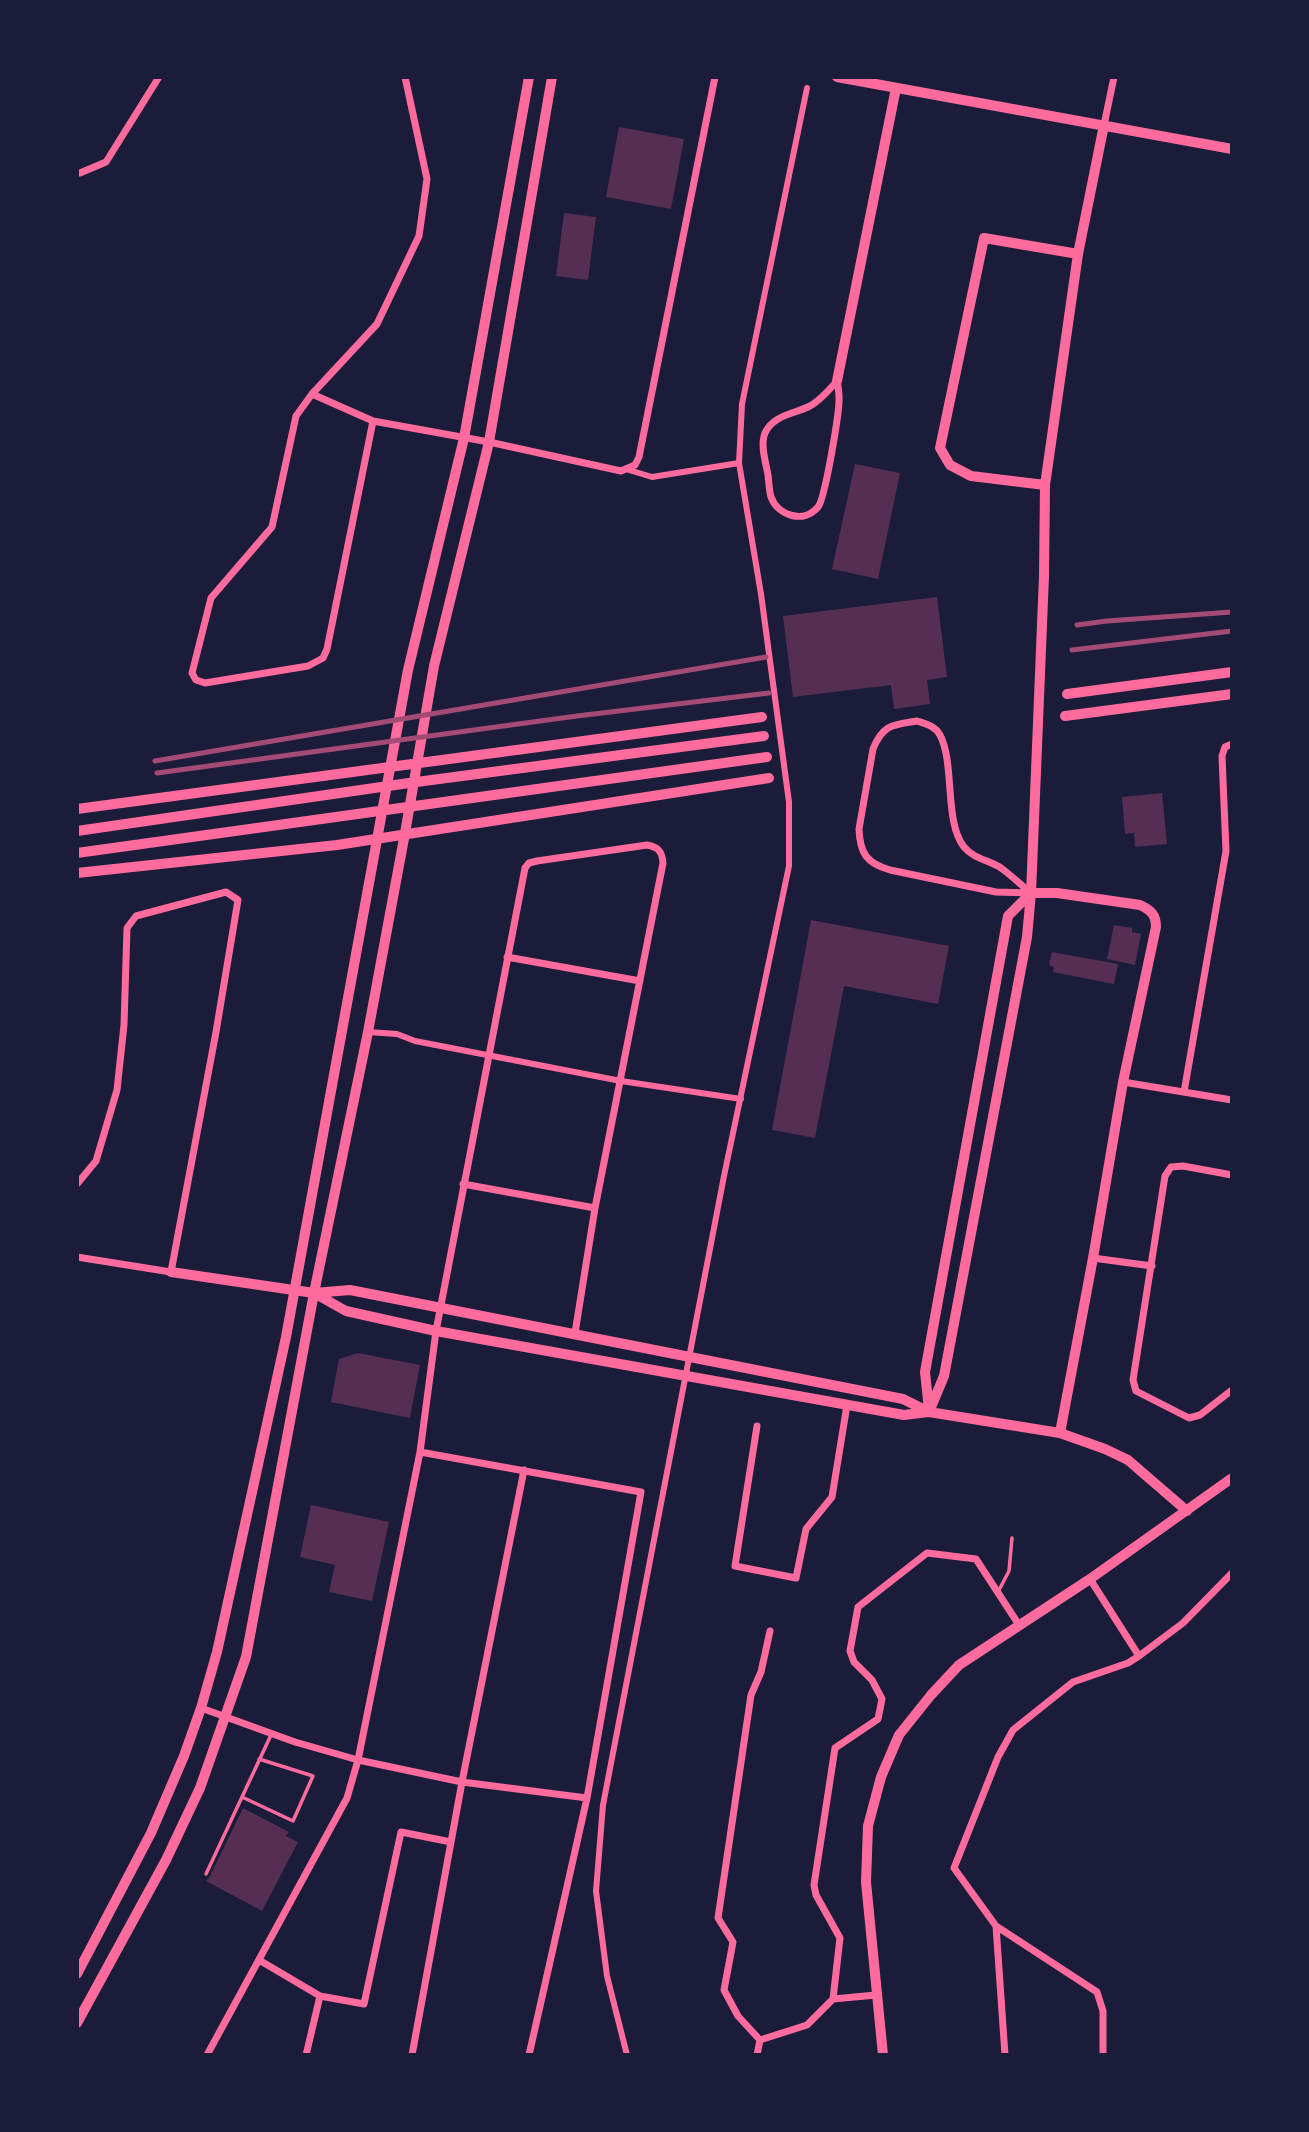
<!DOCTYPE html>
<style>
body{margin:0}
#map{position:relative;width:1309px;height:2132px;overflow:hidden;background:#1b1b3a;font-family:Arial,sans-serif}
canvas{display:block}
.frame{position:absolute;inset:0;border:79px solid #1b1b3a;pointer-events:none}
</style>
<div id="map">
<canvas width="1309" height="2132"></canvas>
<div class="frame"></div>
</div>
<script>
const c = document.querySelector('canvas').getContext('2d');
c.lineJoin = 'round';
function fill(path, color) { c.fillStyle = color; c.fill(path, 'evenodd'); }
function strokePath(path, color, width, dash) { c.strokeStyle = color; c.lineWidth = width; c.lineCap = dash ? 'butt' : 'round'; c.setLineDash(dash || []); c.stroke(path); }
const building = new Path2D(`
 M619 127 684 139 671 209 606 197Z
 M564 213 596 217 588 280 556 276Z
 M855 464 900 473 878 579 832 569Z
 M937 597 947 677 927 680 930 704 894 709 891 685 793 697 783 616Z
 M1162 793 1167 844 1135 847 1134 833 1125 834 1122 797Z
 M811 920 949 946 938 1004 844 986 815 1138 772 1130Z
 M1114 925 1132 928V932L1141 934 1135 965 1107 959Z
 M1052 952 1118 964 1114 984 1053 972 1054 967 1049 965Z
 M358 1353 420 1365 410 1418 331 1402 339 1359Z
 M311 1505 389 1522 372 1601 329 1592 335 1565 300 1557Z
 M243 1808 289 1832 286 1836 298 1842 262 1911 206 1881 210 1876Z`);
const service = new Path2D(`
 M998 1592 1009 1571 1012 1538
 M242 1797 293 1821 313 1776 259 1759
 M206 1874 271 1735`);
const pedestrian = new Path2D(`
 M629 470 652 477 739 463
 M368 1032 397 1034 415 1041 621 1081 741 1099
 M627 2055 607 1976 596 1891 603 1805 724 1176 789 866V802L761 594 739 463 742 404 807 88`);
const minor = new Path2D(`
 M1104 125 1114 77
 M77 173H80L106 162 159 77
 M837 381C838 386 839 392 839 397 840 410 825 499 818 507 804 524 778 516 771 497 769 490 769 482 768 475 766 463 760 445 765 433 773 415 794 414 810 406 821 400 829 390 837 381Z
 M312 394 373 421 489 442 621 471 635 465 639 457 715 77
 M373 421 327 649 323 658 308 666 205 683 196 680 192 673 211 598 272 527 296 416 312 394 377 324 419 236 427 179 405 77
 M917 721C926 724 935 726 940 735 955 763 944 822 964 847 974 859 989 860 1001 868 1012 876 1021 885 1031 893L996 892 890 870C866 863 860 853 859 829L873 749C883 724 893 725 917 721Z
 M507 957 640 981
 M1123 1082 1232 1100
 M1184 1092 1226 851 1222 756 1225 747 1232 744
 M1232 1175 1183 1166 1171 1167 1165 1176 1133 1380 1136 1391 1189 1418 1200 1415 1232 1390
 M77 1184 96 1161 117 1090 124 1025 127 928 136 916 226 892 238 900 216 1032 171 1272 77 1257
 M463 1184 595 1208
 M1093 1258 1152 1266
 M757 1426 735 1566 796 1578 806 1529 832 1497 847 1405
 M420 1452 641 1492 587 1798 529 2055
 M1090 1579 1139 1656
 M201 1708 295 1742 358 1760 462 1782 587 1798
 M996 1926 1097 1992 1103 2011V2055
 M259 1960 320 1996 364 2004 401 1832 451 1842
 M833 1999 876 1995
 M760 2040 807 2025 833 1999 840 1938 816 1895 814 1885 835 1748 878 1719 882 1699 872 1680 854 1662 850 1651 858 1607 927 1553 976 1559 1019 1625
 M207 2055 347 1798 358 1760 420 1452 436 1331 525 868 529 863 537 861 647 845C658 847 662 851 663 863L595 1208 575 1333
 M306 2055 320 1996
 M412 2055 462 1782 524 1470
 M757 2055 760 2040 738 2016 724 1990 733 1942 718 1918 751 1695 761 1672 770 1631
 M1005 2055 996 1926 954 1868 998 1757 1013 1730 1073 1682 1128 1663 1139 1656 1183 1623 1232 1573`);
const tertiary = new Path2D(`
 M837 77 1232 149
 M837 381 896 88
 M1045 485 971 476 950 465 940 448 984 238 1078 254
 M1067 694 1232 672
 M1065 716 1232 694
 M77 809 762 717
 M77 831 409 783 764 736
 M77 853 767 757
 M77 873 337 845 769 778
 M171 1272 314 1293 350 1290 903 1399 929 1412 1060 1433 1105 1449 1128 1460 1187 1511
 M314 1293 346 1311 436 1331 904 1415 928 1412
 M929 1410 925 1372 1008 916 1031 893H1057L1140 905C1151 910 1156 915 1156 927L1123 1082 1093 1258 1060 1433
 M929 1412 944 1376 1027 937 1031 893 1044 576 1045 485 1078 254 1104 125
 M77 1974 151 1833 184 1756 201 1708 217 1652 286 1337 408 670 464 438 529 77
 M77 2023 166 1860 200 1788 246 1657 314 1293 368 1032 405 833 434 666 489 442 552 77
 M883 2055 866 1882 868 1826 881 1777 899 1735 931 1695 959 1665 1090 1579 1232 1478`);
const rail = new Path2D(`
 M1077 625 1107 621 1232 612
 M1072 650 1232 631
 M155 761 766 657
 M157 773 577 716 769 693`);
fill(building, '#542f53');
strokePath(service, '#ff6b9d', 3.5);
strokePath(pedestrian, '#ff6b9d', 6);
strokePath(minor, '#ff6b9d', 7);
strokePath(tertiary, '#ff6b9d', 10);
strokePath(rail, '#a44b75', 5);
</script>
